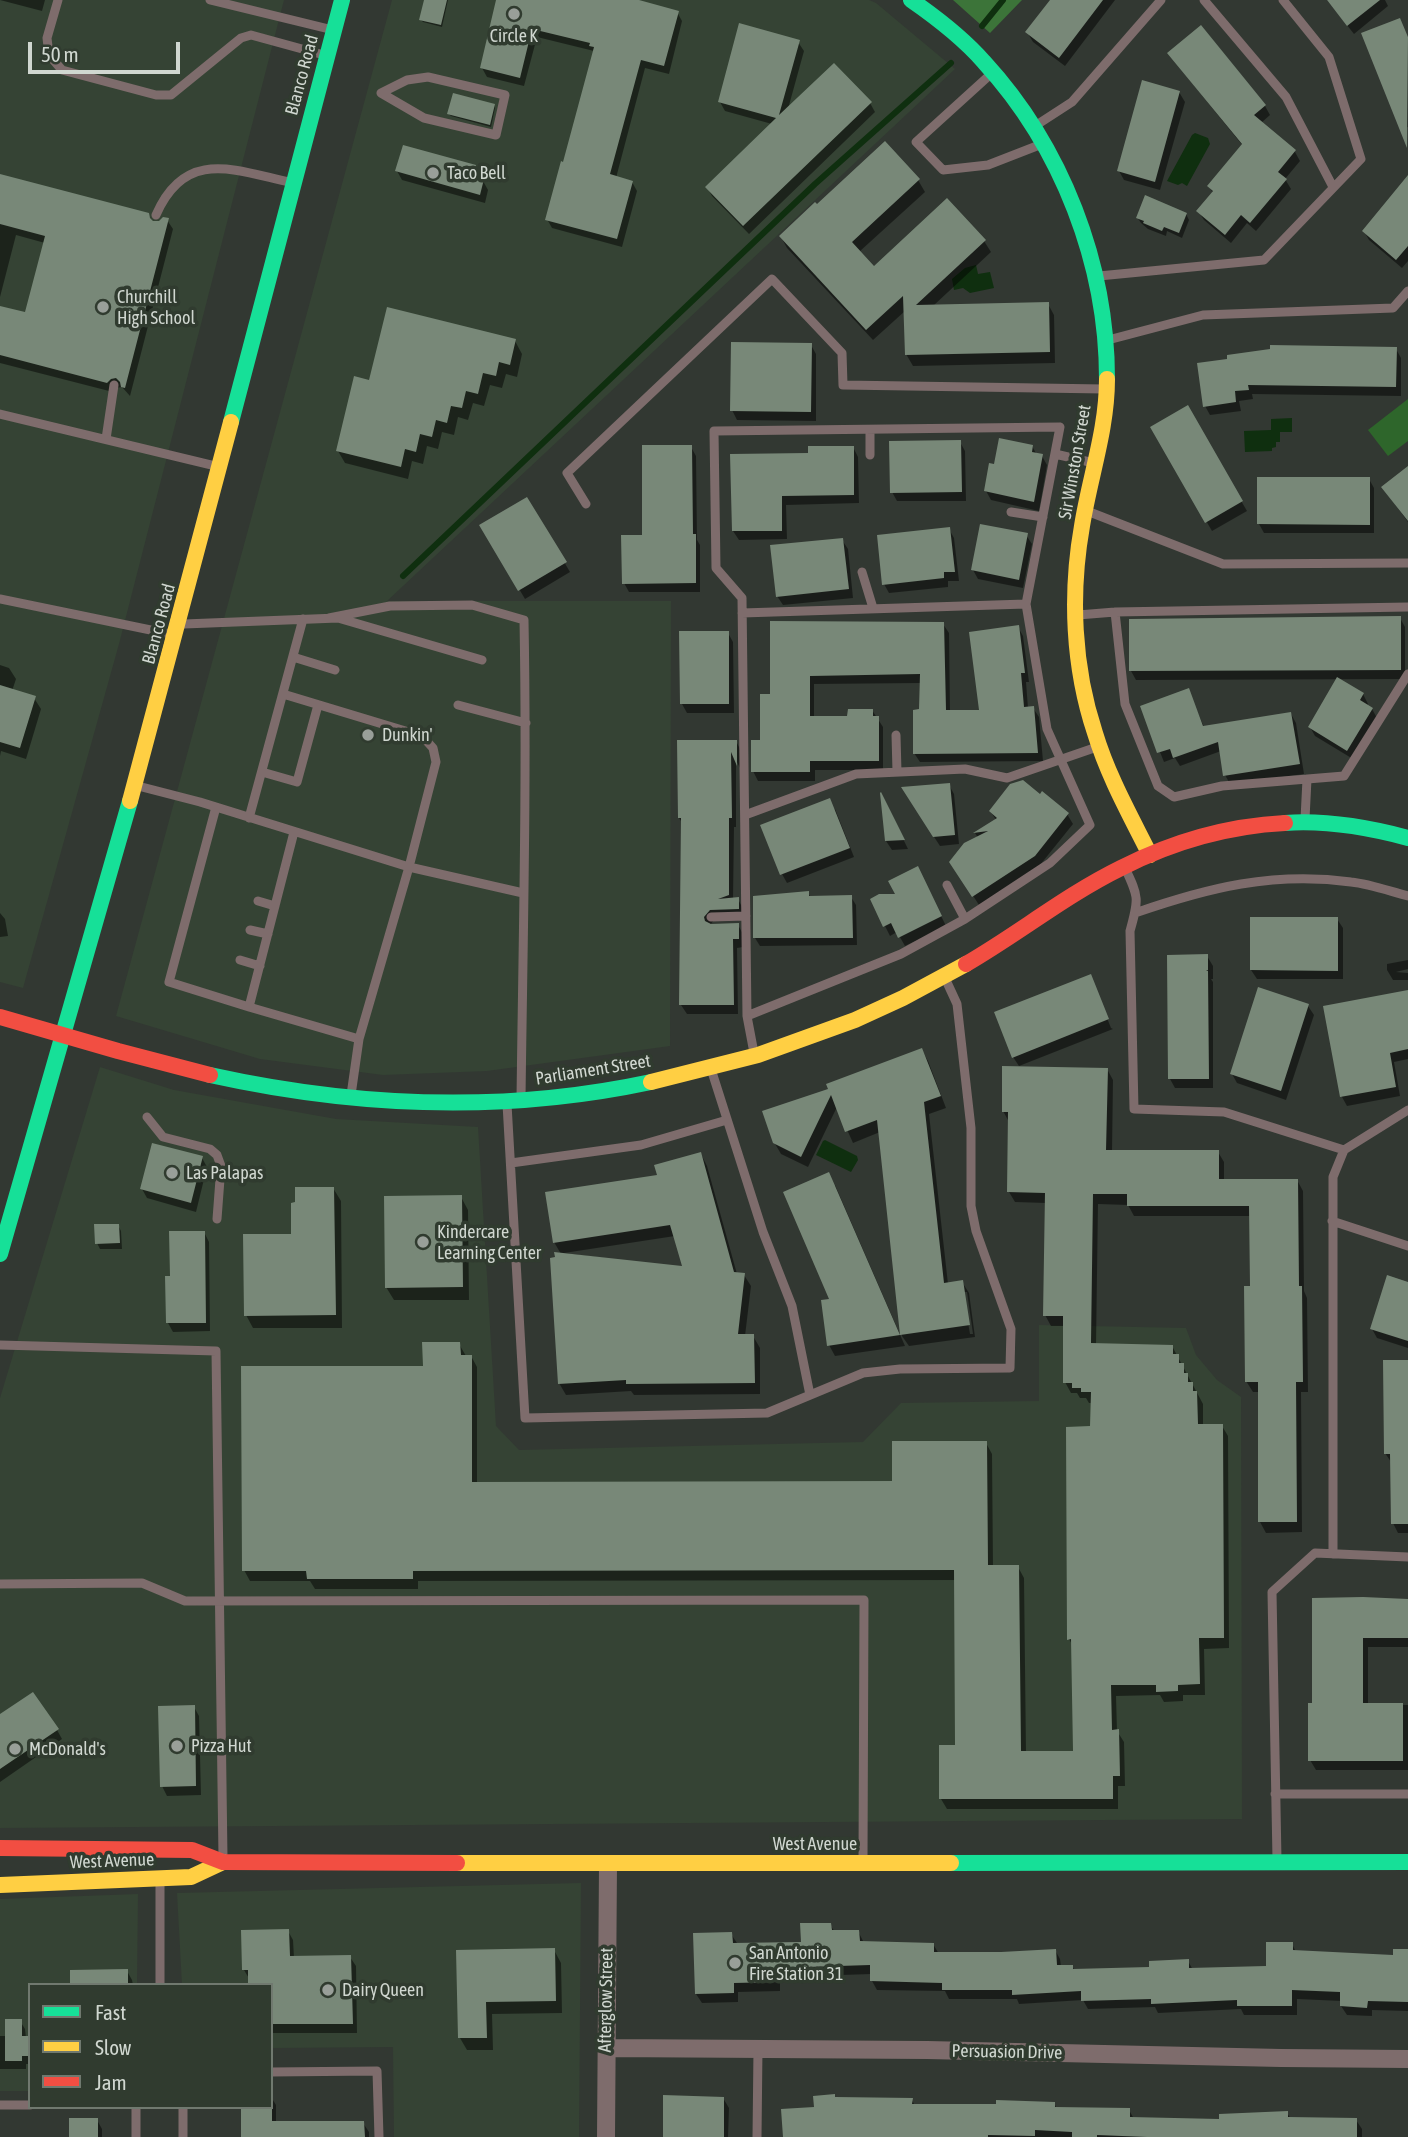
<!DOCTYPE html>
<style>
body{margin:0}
#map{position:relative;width:1408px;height:2137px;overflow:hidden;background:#323832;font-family:"Asap Condensed",sans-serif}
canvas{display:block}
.legend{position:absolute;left:28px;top:1983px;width:245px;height:126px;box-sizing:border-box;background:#303b2f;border:2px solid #70796f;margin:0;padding:9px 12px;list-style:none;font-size:21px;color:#d0d7d0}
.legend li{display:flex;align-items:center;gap:14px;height:35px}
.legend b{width:35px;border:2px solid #70796f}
.scale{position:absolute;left:28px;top:42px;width:152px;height:32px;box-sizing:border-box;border:4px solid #d0d7d0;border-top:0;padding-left:9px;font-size:21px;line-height:24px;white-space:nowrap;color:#d0d7d0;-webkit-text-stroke:5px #303b2f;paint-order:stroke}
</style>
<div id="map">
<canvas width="1408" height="2137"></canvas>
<ul class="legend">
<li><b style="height:9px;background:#16e098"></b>Fast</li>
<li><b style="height:9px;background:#ffcf43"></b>Slow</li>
<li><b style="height:9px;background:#f24e42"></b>Jam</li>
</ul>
<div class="scale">50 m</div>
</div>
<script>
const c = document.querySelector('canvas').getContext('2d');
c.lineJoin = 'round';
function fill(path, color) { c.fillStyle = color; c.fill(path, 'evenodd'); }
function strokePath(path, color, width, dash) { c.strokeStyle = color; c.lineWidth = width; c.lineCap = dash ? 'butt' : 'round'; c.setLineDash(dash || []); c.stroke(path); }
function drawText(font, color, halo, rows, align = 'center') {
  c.font = font + ' "Asap Condensed",sans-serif'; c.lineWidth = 7; c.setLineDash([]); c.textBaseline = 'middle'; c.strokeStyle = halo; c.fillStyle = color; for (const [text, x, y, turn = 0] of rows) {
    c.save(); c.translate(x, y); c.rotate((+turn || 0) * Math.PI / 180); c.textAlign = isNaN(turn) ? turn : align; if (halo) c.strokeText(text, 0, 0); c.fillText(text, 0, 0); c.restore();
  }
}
const built = new Path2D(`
 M0 0H284L119 644 23 988 0 982Z
 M392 0H869L876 3 955 69 387 601H671L670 1046 487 1071 383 1075 260 1059 116 1016Z
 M100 1067 174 1090 336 1119 478 1127 496 1426 519 1450 863 1442 901 1403 1039 1401V1325L1186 1328 1196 1355 1217 1380 1241 1397 1242 1819 0 1828V1398Z
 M581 1883 579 2137H394L393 2047 271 2048V1985H182L177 1893Z
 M138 1894 137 1985H30V2091H0V1899Z`);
const green = new Path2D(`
 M1408 399V441L1388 456 1368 430Z`);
const forest = new Path2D(`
 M953 0H1022L990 33Z`);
const water = new Path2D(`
 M1195 133 1208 138 1210 144 1187 186 1182 183 1178 185 1167 181 1192 135Z
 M976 265 978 274 990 272 994 288 970 293 963 288 954 290 952 279 965 268Z
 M1292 418V432H1280V442H1276V447L1272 448V451L1245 452 1244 431 1271 430V419Z
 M825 1140 857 1156 858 1160 851 1172 816 1155 823 1141Z`);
const shadow = new Path2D(`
 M0 0H45L42 11Z
 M426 0H448L442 27 423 22 421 20Z
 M498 0H632L677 12 682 21 669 74 645 68 616 178 632 182 637 191 622 247 552 228 547 219 564 164 594 51 537 37 524 86 487 77 482 68Z
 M1052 0H1115L1065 66 1033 42 1027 32Z
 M1327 0H1385L1388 6 1354 34Z
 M1399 20 1408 37V127L1403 129Z
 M1201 27 1265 106 1270 115 1261 123 1295 152 1300 161 1285 179 1291 189 1256 231 1247 223 1231 243 1204 220 1198 211 1213 193 1209 186 1243 146 1175 62Z
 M798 42 804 51 788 109 870 103 875 112 749 234 712 196 707 187 772 124 725 111 720 102Z
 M1179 92 1185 102 1160 190 1124 180 1119 171Z
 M494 105 495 108 491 127 451 116 449 114Z
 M475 167 481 176 480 180 483 181 488 190 485 203 402 180 397 171Z
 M0 176 148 215 153 223 167 220 173 229 130 396 122 387 116 388 113 392 0 363V308L26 315 45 243 16 235 0 297Z
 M1408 178V261L1402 268 1369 240 1364 231Z
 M918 180 925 192 859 252 874 268 984 241 991 252 933 306 1048 304 1054 315 1055 363 913 366 906 354 905 311 873 340 787 248 781 237Z
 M1186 214 1189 220 1182 238 1167 231 1166 236 1148 229 1141 223 1137 217Z
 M515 341 522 354 517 377 506 374 502 388 490 385 484 406 473 403 468 420 458 417 454 435 442 432 438 449 427 446 423 464 412 461 408 479 345 463 338 451 371 382Z
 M811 345 816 354V421L737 420 732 410Z
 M1396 349 1401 358V396L1252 394 1253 399 1239 401 1241 411 1210 415 1205 406 1229 360Z
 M1187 408 1247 511 1212 531 1152 428Z
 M960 442 965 451 966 501H897L892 492Z
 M1032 446 1037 455 1042 456 1047 465 1039 511 991 500 986 491 996 466Z
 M691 447 696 456 697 540 700 545V592H629L624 583 644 536Z
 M853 447 858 457 859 503 786 505 787 539 739 540 733 531 809 455Z
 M1408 468V522L1383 488Z
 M1369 479 1374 488V533H1264L1259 524Z
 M527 499 570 572 525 599 482 526Z
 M949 529 954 538 959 581H948V587L889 593 884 584Z
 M1026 535 1032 544 1023 588 978 579 973 570Z
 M842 540 848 549 853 598 783 605 777 596Z
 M1400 618 1405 627V679L1136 680 1131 671Z
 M772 623 943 624 949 633 950 711H981L1018 627 1023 636 1029 682H1026L1028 708H1033L1039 717 1043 761 920 762 914 753 921 711V683L814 684V718H849L872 710 883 727V770H815V781H758L753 771 772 696Z
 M728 633 733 642 734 713H687L682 704Z
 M0 665 9 668 16 679 12 691 34 698 41 709 26 759 1 751 0 756Z
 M1188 690 1204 727 1291 714 1296 723 1304 774 1230 784 1225 775 1221 751 1180 766 1175 758 1164 762 1142 707Z
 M1363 694 1368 704 1367 706 1372 709 1377 718 1353 759 1315 736 1310 727Z
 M736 741 741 751V770L736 760V827H734L733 900 738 899 743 909V918L715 919 709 926 738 925 743 934V947L737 948 738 1014H687L681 1005 683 824 679 818Z
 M949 785 954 794 959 844 940 846 908 797Z
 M886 804 908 849 892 850 886 841Z
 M835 809 854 857 787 883 782 874Z
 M991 812 1067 814 1073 824 1040 865 979 905 957 871 978 838 975 833 996 820Z
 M922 877 946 926 905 946 897 932 890 936 872 900 898 896Z
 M808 893 811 898 851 897 856 905 857 945 760 946 755 938Z
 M0 913 5 919 8 936 0 937Z
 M1337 919 1343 928V979H1257L1251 970Z
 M1207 956 1213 966V979H1211L1213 982V1088H1175L1170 1079Z
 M1408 960V969L1396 972 1408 973V980H1393L1387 970V964Z
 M1093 983 1111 1028 1113 1029 1019 1066 1013 1057Z
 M1408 992V1059L1394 1062 1400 1096 1347 1106 1342 1097 1325 1008Z
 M1308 1006 1314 1015 1286 1100 1237 1083 1232 1074Z
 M922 1050 928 1061 946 1108 929 1114 948 1284 962 1282 969 1293 975 1337 909 1346 902 1336 880 1132 853 1143 837 1107 808 1167 781 1154 774 1142 830 1090ZM963 1292H967L973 1334H970Z
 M1107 1069 1113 1080 1112 1152H1218L1224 1162V1180H1297L1303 1191 1304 1291 1307 1298 1308 1392H1301L1302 1532 1266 1533 1260 1522V1392H1253L1246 1381 1252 1287 1251 1216H1134L1128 1205 1098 1204 1096 1345 1172 1346 1203 1404V1426H1222L1228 1436 1229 1648 1204 1649 1205 1695H1183V1701L1164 1702 1160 1695 1116 1696 1117 1731 1124 1742 1125 1786H1118V1809H947L941 1799 957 1746 956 1580 418 1581V1589H315L310 1581H250L244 1570 424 1368 459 1344 466 1356H471L477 1367V1484L894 1483 986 1443 992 1454 993 1567H1018L1024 1578 1026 1753H1075L1073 1646 1069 1639 1092 1428V1403H1089L1086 1398H1080L1077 1393H1071L1065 1382V1326H1051L1045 1315 1046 1203 1015 1202 1009 1192V1122L1003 1111Z
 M701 1154 707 1166 737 1274 744 1275 751 1286 745 1336H753L760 1348V1394L634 1395 631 1391 566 1395 559 1383 561 1254 554 1242 659 1176ZM675 1236 684 1268 564 1253Z
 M202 1158 207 1167 196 1212 147 1198 142 1189Z
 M835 1185 905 1346 835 1356 829 1345Z
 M333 1188 341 1201 342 1328H253L246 1315 293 1235Z
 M461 1197 468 1210 469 1300H394L386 1287Z
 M118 1225 121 1231 122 1249H100L97 1243Z
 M204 1232 209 1242 210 1331 173 1332 168 1323 171 1278Z
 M1408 1284V1348L1377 1338 1372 1329Z
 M1408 1362V1533H1398L1393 1523 1391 1462 1385 1453Z
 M1313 1599 1408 1600V1647H1368V1705H1408V1770H1316L1310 1760 1314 1705Z
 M194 1707 199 1716 201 1795 167 1796 162 1786Z
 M0 1716 57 1730 62 1739 0 1782Z
 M830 1925 835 1932 858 1931 864 1943 933 1944 939 1954H1001L1055 1950 1060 1959 1061 1967 1072 1966 1075 1971 1151 1969 1188 1961 1193 1970 1268 1968 1292 1944 1296 1952 1394 1957 1408 1951V2011L1372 2010V2016L1347 2015 1341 2006 1342 2001 1297 1999V2015H1244L1241 2009 1158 2013 1155 2007 1088 2009 1083 2000 1019 2004 1017 1999H949L945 1991 877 1990 872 1981V1974L780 1977V1991L738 1992V2002L702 2003 696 1994 731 1934 737 1943 802 1944Z
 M288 1931 293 1940 294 1958 350 1957 356 1966 357 2033H271V1985L250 1980 244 1970Z
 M554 1950 561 1963 562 2013 492 2014 493 2050H467L460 2038 458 1952Z
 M127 1971 132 1980 133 1985H79Z
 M20 2021 25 2029 26 2038 30 2040V2064H26V2069H0V2036H7Z
 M271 2097 276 2105V2123H363L369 2132V2137H243L271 2107Z
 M723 2098 729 2108 728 2137H664Z
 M835 2099 912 2100 915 2106 1054 2103 1057 2109 1129 2110 1134 2119 1221 2121 1287 2113 1291 2119 1356 2120 1362 2129V2137H784L816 2109Z
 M97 2120 102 2129V2137H71Z`);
const stream = new Path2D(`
 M982 26 1003 0
 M403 576 815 184 951 63`);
const building = new Path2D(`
 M424 0H447L441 25 419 20Z
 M496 0H639L679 11 664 66 641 60 610 174 633 181 617 239 545 220 561 161 563 162 594 47 589 46 590 43 532 29 520 78 480 68Z
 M1050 0H1103L1059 58 1025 32Z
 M1327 0H1380L1347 26Z
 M1400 18 1408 37 1407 148 1361 33Z
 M739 23 800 40 779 115 834 63 872 102 743 226 705 187 776 118 718 102Z
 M1201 25 1266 105 1254 115 1296 150 1278 172 1287 179 1250 223 1241 215 1225 235 1196 211 1213 191 1207 186 1242 144 1167 53Z
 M1142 80 1180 91 1155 182 1117 171Z
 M453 93 495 104 490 125 447 114Z
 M885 141 920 179 852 242 874 266 947 198 986 240 916 305 1049 302 1050 352 905 355 903 296 866 330 779 236 815 202 817 204Z
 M403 145 476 165 473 176 484 179 480 195 395 171Z
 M0 174 149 213 150 218 153 221H159L163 217 169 218 125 388 121 387 120 382 116 378 111 379 107 383 0 355V306L25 312 45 236 0 224Z
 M1408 175V246L1396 260 1362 231Z
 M1145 195 1187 213 1179 233 1164 227 1162 231 1143 223 1144 221 1136 218Z
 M387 307 516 339 510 365 499 362 496 376 483 373 478 394 466 391 462 408 451 406 447 423 436 420 432 437 420 434 416 452 405 449 401 467 336 451 354 376 369 380Z
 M731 342 812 343 811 412 730 411Z
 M1270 345 1397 347 1396 387 1248 385 1249 390 1235 391 1236 402 1203 407 1197 363 1227 359V355L1270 349Z
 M1188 405 1243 501 1205 523 1150 427Z
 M999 438 1033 445 1032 452 1043 454 1034 502 984 491 989 463 994 464Z
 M961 440 962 492 890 493 889 441Z
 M642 445H692L693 534H696V583L622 584 621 535H642Z
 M808 446H854V495L782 496V531H732L730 454 808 453Z
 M1408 466V521L1381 487Z
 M1257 477H1370V525L1257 524Z
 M527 497 567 562 518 591 479 525Z
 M980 524 1028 533 1019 580 971 570Z
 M950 527 955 572H944V578L882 585 877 535Z
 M843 538 849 589 776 597 770 545Z
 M1401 616V670L1129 671V619Z
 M770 621 944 622 946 710H979L969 632 1019 625 1025 673H1021L1024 707 1034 706 1038 753 913 754V710L919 709 920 674 810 676V716H847L848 709H873V716H879V761H810V772H751V740H760V694H770Z
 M679 631H729V704H680Z
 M1337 677 1364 693 1360 700 1373 708 1347 751 1308 727Z
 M0 685 36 696 20 748 0 742Z
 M1189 688 1203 726 1291 712 1300 764 1223 776 1218 742 1173 758 1170 749 1157 753 1140 706Z
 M677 740H737V766L731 752 732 818H729V895L718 899 739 897V909L710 910 704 917 705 921 711 924 739 923V939H733L734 1005H679L681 818H678Z
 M1023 780 1040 794 1042 791 1069 813 1035 856 972 897 949 862 964 843 988 831 973 833 997 818 989 811 1010 784Z
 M950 783 955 835 933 837 901 787Z
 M881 792 905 840 885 841 880 793Z
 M830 798 850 848 780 875 760 825Z
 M918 866 942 916 898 938 891 923 883 927 870 899 879 894H895L888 881Z
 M809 891V896L852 895 853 938H753V896Z
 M1250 917H1338V971L1250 970Z
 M1208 954V970H1206L1208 971 1209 1079H1168L1167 955Z
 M1091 974 1109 1019 1012 1058 994 1012Z
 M1258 987 1309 1004 1281 1091 1230 1074Z
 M1408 990V1049L1390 1053 1396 1087 1340 1097 1323 1006Z
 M922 1048 941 1096 924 1102 944 1283 963 1280 970 1325 900 1335 877 1120 845 1132 831 1095 801 1157 773 1143 762 1111 828 1089 826 1084Z
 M1002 1066 1108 1068 1106 1150H1219V1179H1298L1299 1286H1302L1303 1382H1296L1297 1522H1258V1382H1245L1244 1286H1250L1249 1206H1127V1194H1093L1091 1343 1173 1345V1354H1179V1363H1184V1373H1188V1382H1193V1391H1197L1198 1424H1223L1224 1638H1199L1200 1684 1178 1685V1691L1156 1692V1685H1111L1112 1730 1119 1729 1120 1776H1113V1799H939V1745H955L954 1570 413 1571V1579H307L306 1571H242L241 1366H423L422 1342H460L461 1355H472V1482L892 1481V1441H987L988 1565H1019L1021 1751H1073L1071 1639 1067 1640 1066 1427 1090 1426 1091 1392H1081V1388H1072V1383H1063V1316H1043L1045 1193 1007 1192 1008 1112H1002Z
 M152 1143 203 1156 191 1203 140 1189Z
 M701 1152 734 1272 745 1273 738 1334H754L755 1383 626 1384V1380L558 1384 550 1258 555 1257 554 1252 682 1266 670 1225 553 1243 545 1192 657 1175 654 1165Z
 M829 1172 900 1335 827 1346 821 1300 829 1299 783 1192Z
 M295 1187H334L336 1315 244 1316 243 1234H291V1203L295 1202Z
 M462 1195 463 1287 385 1288 384 1196Z
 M94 1224H119L120 1243 95 1244Z
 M169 1231H205L206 1323H166L165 1276H170Z
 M1387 1275 1408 1282V1341L1370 1329Z
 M1383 1360H1408V1524H1391L1390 1454H1384Z
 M1363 1597 1408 1599V1638H1363V1703H1403V1761H1308V1703H1312V1598Z
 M33 1692 59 1729 0 1769V1714Z
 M195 1705 196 1786 160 1787 158 1706Z
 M800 1923H831L832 1930H859L860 1941 934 1943V1952H1001L1056 1949 1057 1965H1073V1969L1149 1967V1961L1189 1959V1968L1266 1966V1942H1293V1950L1393 1955V1949H1408V2002L1368 2001 1367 2008 1340 2006V1992L1292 1990V2006H1237V2000L1151 2004V1999L1081 2001V1991L1012 1995V1990H942V1983L870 1981V1965L776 1968V1982L734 1983V1993L695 1994 693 1933 732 1932 733 1943 801 1942Z
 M289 1929 290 1956 351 1955 353 2024H271V1985H248V1970H242L241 1930Z
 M555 1948 556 2001 486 2002 487 2038H458L456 1950Z
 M128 1969V1985H70V1970Z
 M5 2019H22V2036H29V2056H22V2061H5Z
 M835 2094V2097L913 2098 912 2104H996V2100L1055 2102V2107L1130 2108V2117L1219 2119V2114L1288 2111V2117L1357 2118V2137H1147L1097 2135V2137H1072V2132L1035 2130V2136L988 2135V2137H783L781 2109 814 2107 813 2096Z
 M663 2095 724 2097V2137H663Z
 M241 2107H272V2121H364L365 2137H241Z
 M69 2118H98V2137H69Z`);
const lane = new Path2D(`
 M58 0 47 38 49 55 62 70 156 95H171L241 38 251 35 324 55
 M210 0 329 29
 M1204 0 1286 97 1333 187
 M992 73 916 142 943 170 988 165 1042 144
 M428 77 505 95 496 135 424 118 381 93 407 80Z
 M1035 126 1072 102 1161 0
 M156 215C185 148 234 170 289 182
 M1099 276 1264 260 1361 159 1329 57 1283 0
 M1108 340 1203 315 1393 308 1408 291
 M0 414 216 466
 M870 430V455
 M106 439 114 385
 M1055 454 1094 463
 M586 504 567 473 772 279 842 353 843 385 1104 389
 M1087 511 1223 564 1408 563
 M1011 512 1043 517
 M862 572 873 608
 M0 599 170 634
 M1115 612 1125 704 1158 786 1174 797 1222 786 1344 776 1408 674
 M742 613 1026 604
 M1078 615 1115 612 1408 607
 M329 618 390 606 472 605 524 620C527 780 523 940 521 1099
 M184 624 338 618 482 660
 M293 657 335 670
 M283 694 422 736 433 748 436 762 409 867 523 893
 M458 705 526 723
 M896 735 897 772
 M262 772 297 782 318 705
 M138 786 200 802 409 867 359 1039 351 1095
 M216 807 169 982 249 1007
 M745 815 856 774 965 769 1007 778 1097 747
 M249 818 303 619
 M1305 819 1307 779
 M294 832 249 1007 359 1039
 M1125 868C1139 897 1139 899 1130 931L1134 1109 1224 1112 1344 1150
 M947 885 965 919
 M258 901 275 906
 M1135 913C1207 888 1274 871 1351 882 1370 884 1389 891 1408 896
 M711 917 746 916
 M250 930 268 934
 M240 960 260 966
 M747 1016 901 954 965 919 1050 863 1090 825 1047 729 1026 604 1060 427 714 431 716 568 742 598 747 1016 754 1053
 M712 1072 763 1232 792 1306 810 1395
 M507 1104 525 1418 767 1413 863 1373 900 1369 1010 1368 1011 1329 976 1231 971 1206V1128L957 1004 945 978
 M147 1117 163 1137 210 1149 217 1155 221 1166 217 1219
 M511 1163 641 1145 727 1120
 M1332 1221 1408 1246
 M0 1345 216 1351 223 1857
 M1333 1554V1177L1344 1150 1408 1110
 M0 1584 142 1583 185 1601 864 1600 863 1862
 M1275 1794H1408
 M1277 1860 1272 1592 1315 1553 1408 1557
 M160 1882V1985
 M271 2072 377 2071 379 2137
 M0 2105H30
 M136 2107V2137
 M183 2107V2137
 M757 2137 758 2049`);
const street = new Path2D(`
 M606 2048 927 2050 1281 2058 1408 2059
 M606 2137 608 1864`);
const fast = new Path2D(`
 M911 0C937 18 963 38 984 62 1062 147 1107 264 1107 379
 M231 422 342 0
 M1285 823C1327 820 1367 827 1408 838
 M210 1075C355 1107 506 1113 651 1082
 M0 1254 130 801
 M951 1863 1408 1862`);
const slow = new Path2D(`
 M1107 379C1107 430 1090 476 1082 526 1070 594 1073 667 1095 733 1108 776 1130 815 1150 855
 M130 801 231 422
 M651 1082 758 1055 855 1020 903 998 966 964
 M457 1863H951
 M0 1885 191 1877 223 1862`);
const jam = new Path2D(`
 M966 964C1018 934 1066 895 1121 868 1172 842 1227 826 1285 823
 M0 1017 118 1051 210 1075
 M0 1848 192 1850 223 1862 457 1863`);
const markers = [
 [514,14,7,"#999f99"],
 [433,173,7,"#999f99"],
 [103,307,7,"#999f99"],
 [368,735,7,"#999f99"],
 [172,1173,7,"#999f99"],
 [423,1242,7,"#999f99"],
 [177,1746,7,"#999f99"],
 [15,1749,7,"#999f99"],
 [735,1963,7,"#999f99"],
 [328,1990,7,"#999f99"]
];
const poiNames = [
 ["Circle K",514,36,"center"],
 ["Taco Bell",447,173],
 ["Churchill",117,297],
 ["High School",117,318],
 ["Dunkin'",382,735],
 ["Las Palapas",186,1173],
 ["Kindercare",437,1232],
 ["Learning Center",437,1253],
 ["Pizza Hut",191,1746],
 ["McDonald's",29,1749],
 ["San Antonio",749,1953],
 ["Fire Station 31",749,1974],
 ["Dairy Queen",342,1990]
];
const streetNames = [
 ["Blanco Road",302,75,-75],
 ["Sir Winston Street",1075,462,-80],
 ["Blanco Road",159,624,-75],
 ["Parliament Street",593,1070,-9],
 ["West Avenue",815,1844],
 ["West Avenue",112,1861,-2],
 ["Afterglow Street",606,2000,-89],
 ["Persuasion Drive",1007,2052,1]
];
fill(built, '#354334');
fill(green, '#2e662b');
fill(forest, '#3c7439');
fill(water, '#0f2f0f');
fill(shadow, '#0007');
strokePath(stream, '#0f2f0f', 6);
fill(building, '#788878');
strokePath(lane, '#7e6c6c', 9);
strokePath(street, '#7e6c6c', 18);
strokePath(fast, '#16e098', 16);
strokePath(slow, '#ffcf43', 16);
strokePath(jam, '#f24e42', 16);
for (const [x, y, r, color] of markers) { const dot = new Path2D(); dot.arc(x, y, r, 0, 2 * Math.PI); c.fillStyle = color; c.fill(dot); strokePath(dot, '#303b2f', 2.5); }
drawText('18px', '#d0d7d0', '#303b2f', poiNames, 'left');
drawText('18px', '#d0d7d0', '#303b2f', streetNames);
</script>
